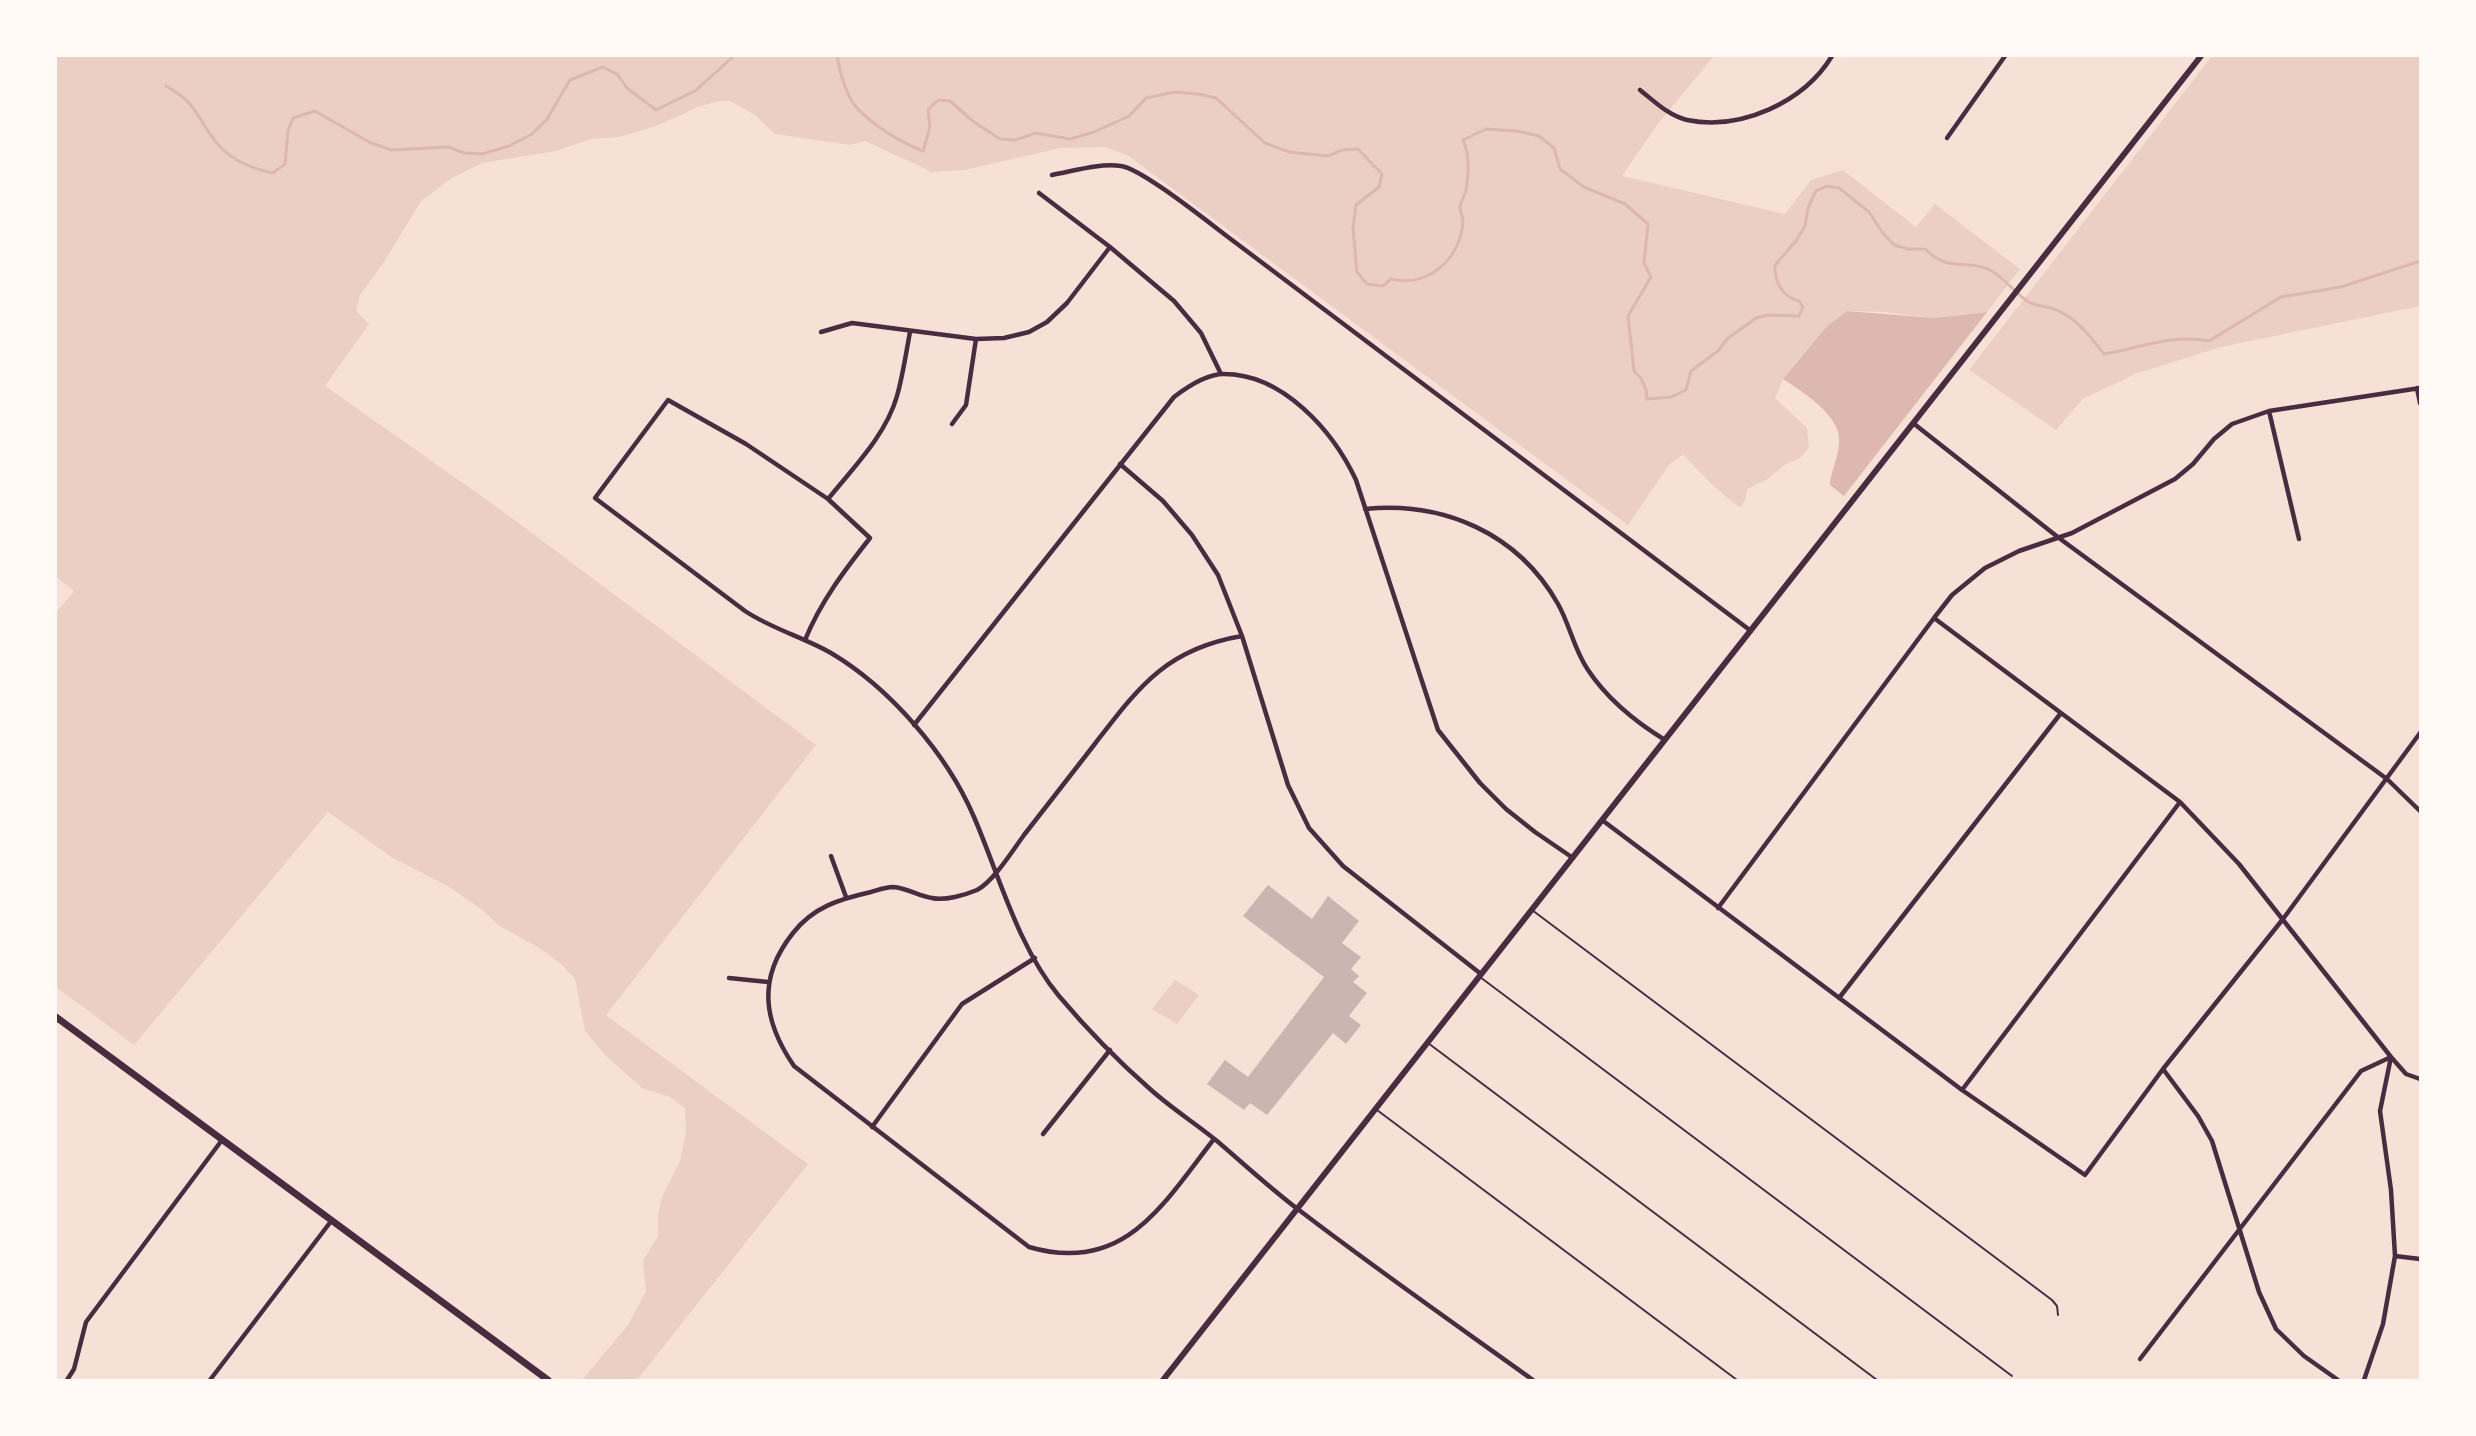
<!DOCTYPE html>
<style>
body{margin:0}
#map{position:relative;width:2476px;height:1436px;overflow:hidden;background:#f7e1d7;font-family:Quicksand,sans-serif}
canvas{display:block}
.frame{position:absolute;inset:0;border:57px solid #fffaf5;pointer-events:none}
</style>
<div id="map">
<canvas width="2476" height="1436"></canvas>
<div class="frame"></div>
</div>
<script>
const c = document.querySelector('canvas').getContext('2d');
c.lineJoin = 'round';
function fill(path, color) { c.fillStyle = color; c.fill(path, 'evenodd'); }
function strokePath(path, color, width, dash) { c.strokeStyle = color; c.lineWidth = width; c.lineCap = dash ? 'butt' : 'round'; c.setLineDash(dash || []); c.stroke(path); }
const green = new Path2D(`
 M56 56H1714L1657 125 1622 176 1785 214 1811 180 1843 170 1916 227 1935 204 2020 269 1987 312 1935 318 1884 312 1847 311 1826 327 1803 354 1783 379 1775 398 1807 428 1809 448 1800 458 1786 464 1766 480 1747 489 1746 498 1741 507C1730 504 1692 465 1683 454L1669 465 1628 525 1127 155 1104 147 1060 148 965 170 932 172 865 141 850 145 775 134 755 115 730 101H719L698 107 659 125 619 137 591 139 556 151 482 163 452 178 421 201 384 262 360 295 356 311 369 324 325 386 497 507 816 745 606 1015 808 1164 637 1380H582L628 1325 646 1291 643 1261 658 1236V1216L662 1197 680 1161 686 1132 685 1108 670 1097 642 1088 606 1056 585 1031 575 979 560 963 536 946 498 925 481 909 448 886 393 858 328 812 134 1045 56 987V613L74 591 56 577Z
 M2212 56H2420V306L2221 347 2135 374 2083 399 2056 430 1969 370Z
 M1175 980 1199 995 1177 1024 1152 1009Z`);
const water = new Path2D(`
 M1847 311 1935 318 1987 312 1844 496 1830 485C1831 469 1840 455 1839 439 1839 415 1802 391 1783 379L1826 327Z`);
const stream = new Path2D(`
 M837 56C840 72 845 95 857 108 874 126 900 142 923 151L930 127 928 110 938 100 950 101 974 122 1000 139 1015 140 1036 133 1070 139 1094 132 1129 116 1146 98 1175 92 1198 94 1216 98 1265 143 1289 152 1328 156 1342 150 1358 149 1382 174 1379 187 1356 205 1353 228 1357 272 1367 284 1383 286 1391 279C1428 288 1461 259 1463 221 1463 216 1460 212 1460 207 1461 201 1465 195 1466 190 1469 173 1470 155 1463 140L1486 129 1517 131 1539 136 1554 148 1560 169 1584 187 1625 204 1648 224 1644 263 1651 277 1628 316 1634 371 1641 378 1646 390 1647 399 1671 397 1686 390 1691 371 1719 350 1727 339 1756 318 1768 315 1799 316 1803 307 1799 301C1782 297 1774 281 1775 265L1796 241 1805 226 1808 208 1816 191 1827 186 1839 188 1869 212 1882 232 1894 245 1908 249H1925C1952 274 1962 258 1988 269 2003 276 2014 292 2027 301 2034 306 2046 306 2054 309 2076 317 2089 335 2104 354 2142 348 2169 334 2209 341L2281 297 2341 287 2420 261
 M166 86C174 91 183 96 189 103 199 114 204 127 213 138 227 159 249 168 273 173L285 164 288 131 293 118 315 111 369 142 391 150 449 147 464 153 482 154 509 146 532 134 547 119 570 80 603 67 617 74 627 88 656 110 695 91 734 56`);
const building = new Path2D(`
 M1268 885 1312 919 1328 896 1359 921 1342 943 1361 957 1351 969 1359 976 1353 982 1367 993 1349 1016 1361 1025 1346 1044 1333 1033 1267 1115 1250 1103 1244 1110 1207 1084 1225 1060 1248 1077 1324 977 1243 916Z`);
const service = new Path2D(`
 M1532 910 2052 1300 2057 1306 2058 1315
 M1480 977 2012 1376
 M1428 1043 1877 1380
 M1377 1110 1737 1380`);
const minor = new Path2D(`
 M1640 90C1654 101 1669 116 1687 120 1741 131 1804 102 1832 56
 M1947 138 2005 56
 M1052 175C1074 171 1099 163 1121 166 1143 169 1214 227 1236 243L1751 631
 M1039 193 1110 247 1174 301 1201 333 1221 374
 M821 332 852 323 976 339 1004 338 1029 332 1047 322 1067 303 1110 247
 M2417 388 2420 403
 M2269 411 2299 539
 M1913 423 2059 538 2387 779 2420 811
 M952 424 966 405 976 339
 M1120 464 1163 501 1192 535 1218 575 1242 636 1288 785 1309 828 1343 866 1481 974
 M828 499C853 468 886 435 897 396 903 375 906 353 910 332
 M1365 509C1443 501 1518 533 1558 604 1570 625 1574 650 1588 670 1608 700 1634 721 1665 740
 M1934 618 2180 802 2239 864 2391 1057 2406 1074 2420 1079
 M805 640C821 601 844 571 870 538L828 499 746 444 668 400 595 498 745 611C772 629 803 637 831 653 890 688 947 754 974 817 999 875 1018 947 1059 996 1086 1028 1118 1061 1150 1089 1171 1108 1195 1123 1217 1141 1244 1164 1271 1189 1299 1210 1376 1269 1455 1324 1533 1380
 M914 725 1174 397C1187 387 1206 374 1224 374 1283 374 1333 431 1356 480L1438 730 1480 783 1506 809 1535 832 1573 858
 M1602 820 1962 1090 2085 1175 2163 1069 2283 919 2420 733
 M831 856 846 897
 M1718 908 1934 618 1952 595 1985 568 2019 551 2072 533 2175 479 2193 464 2214 439 2232 424 2269 411 2420 388
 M729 978 768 982
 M1839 998 2061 713
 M2163 1069 2198 1116 2212 1141 2259 1292 2276 1329 2304 1356 2338 1380
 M1962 1090 2180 802
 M872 1127 962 1004 1035 958
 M1043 1134 1110 1050
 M1214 1139C1163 1204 1125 1275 1029 1247L794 1066C763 1021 757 978 793 933 813 907 840 899 871 892 878 890 886 887 893 887 907 888 919 896 932 898 945 901 965 895 977 890 993 882 1013 850 1024 835 1047 805 1071 775 1094 745 1138 688 1165 649 1242 636
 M2395 1256 2420 1259
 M2140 1359 2361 1071 2391 1057
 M67 1380 74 1369 86 1322 222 1140
 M210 1380 332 1220
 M2364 1380 2383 1324 2395 1256 2391 1190 2380 1111 2391 1057`);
const tertiary = new Path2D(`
 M1163 1380 2201 56`);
const secondary = new Path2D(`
 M56 1017 548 1380`);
fill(green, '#ebcfc5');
fill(water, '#dcb8b0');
strokePath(stream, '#dcb8b0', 3);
fill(building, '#ccb4b1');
strokePath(service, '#4a2c40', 2);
strokePath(minor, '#4a2c40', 4.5);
strokePath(tertiary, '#4a2c40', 6);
strokePath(secondary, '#4a2c40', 7);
</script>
